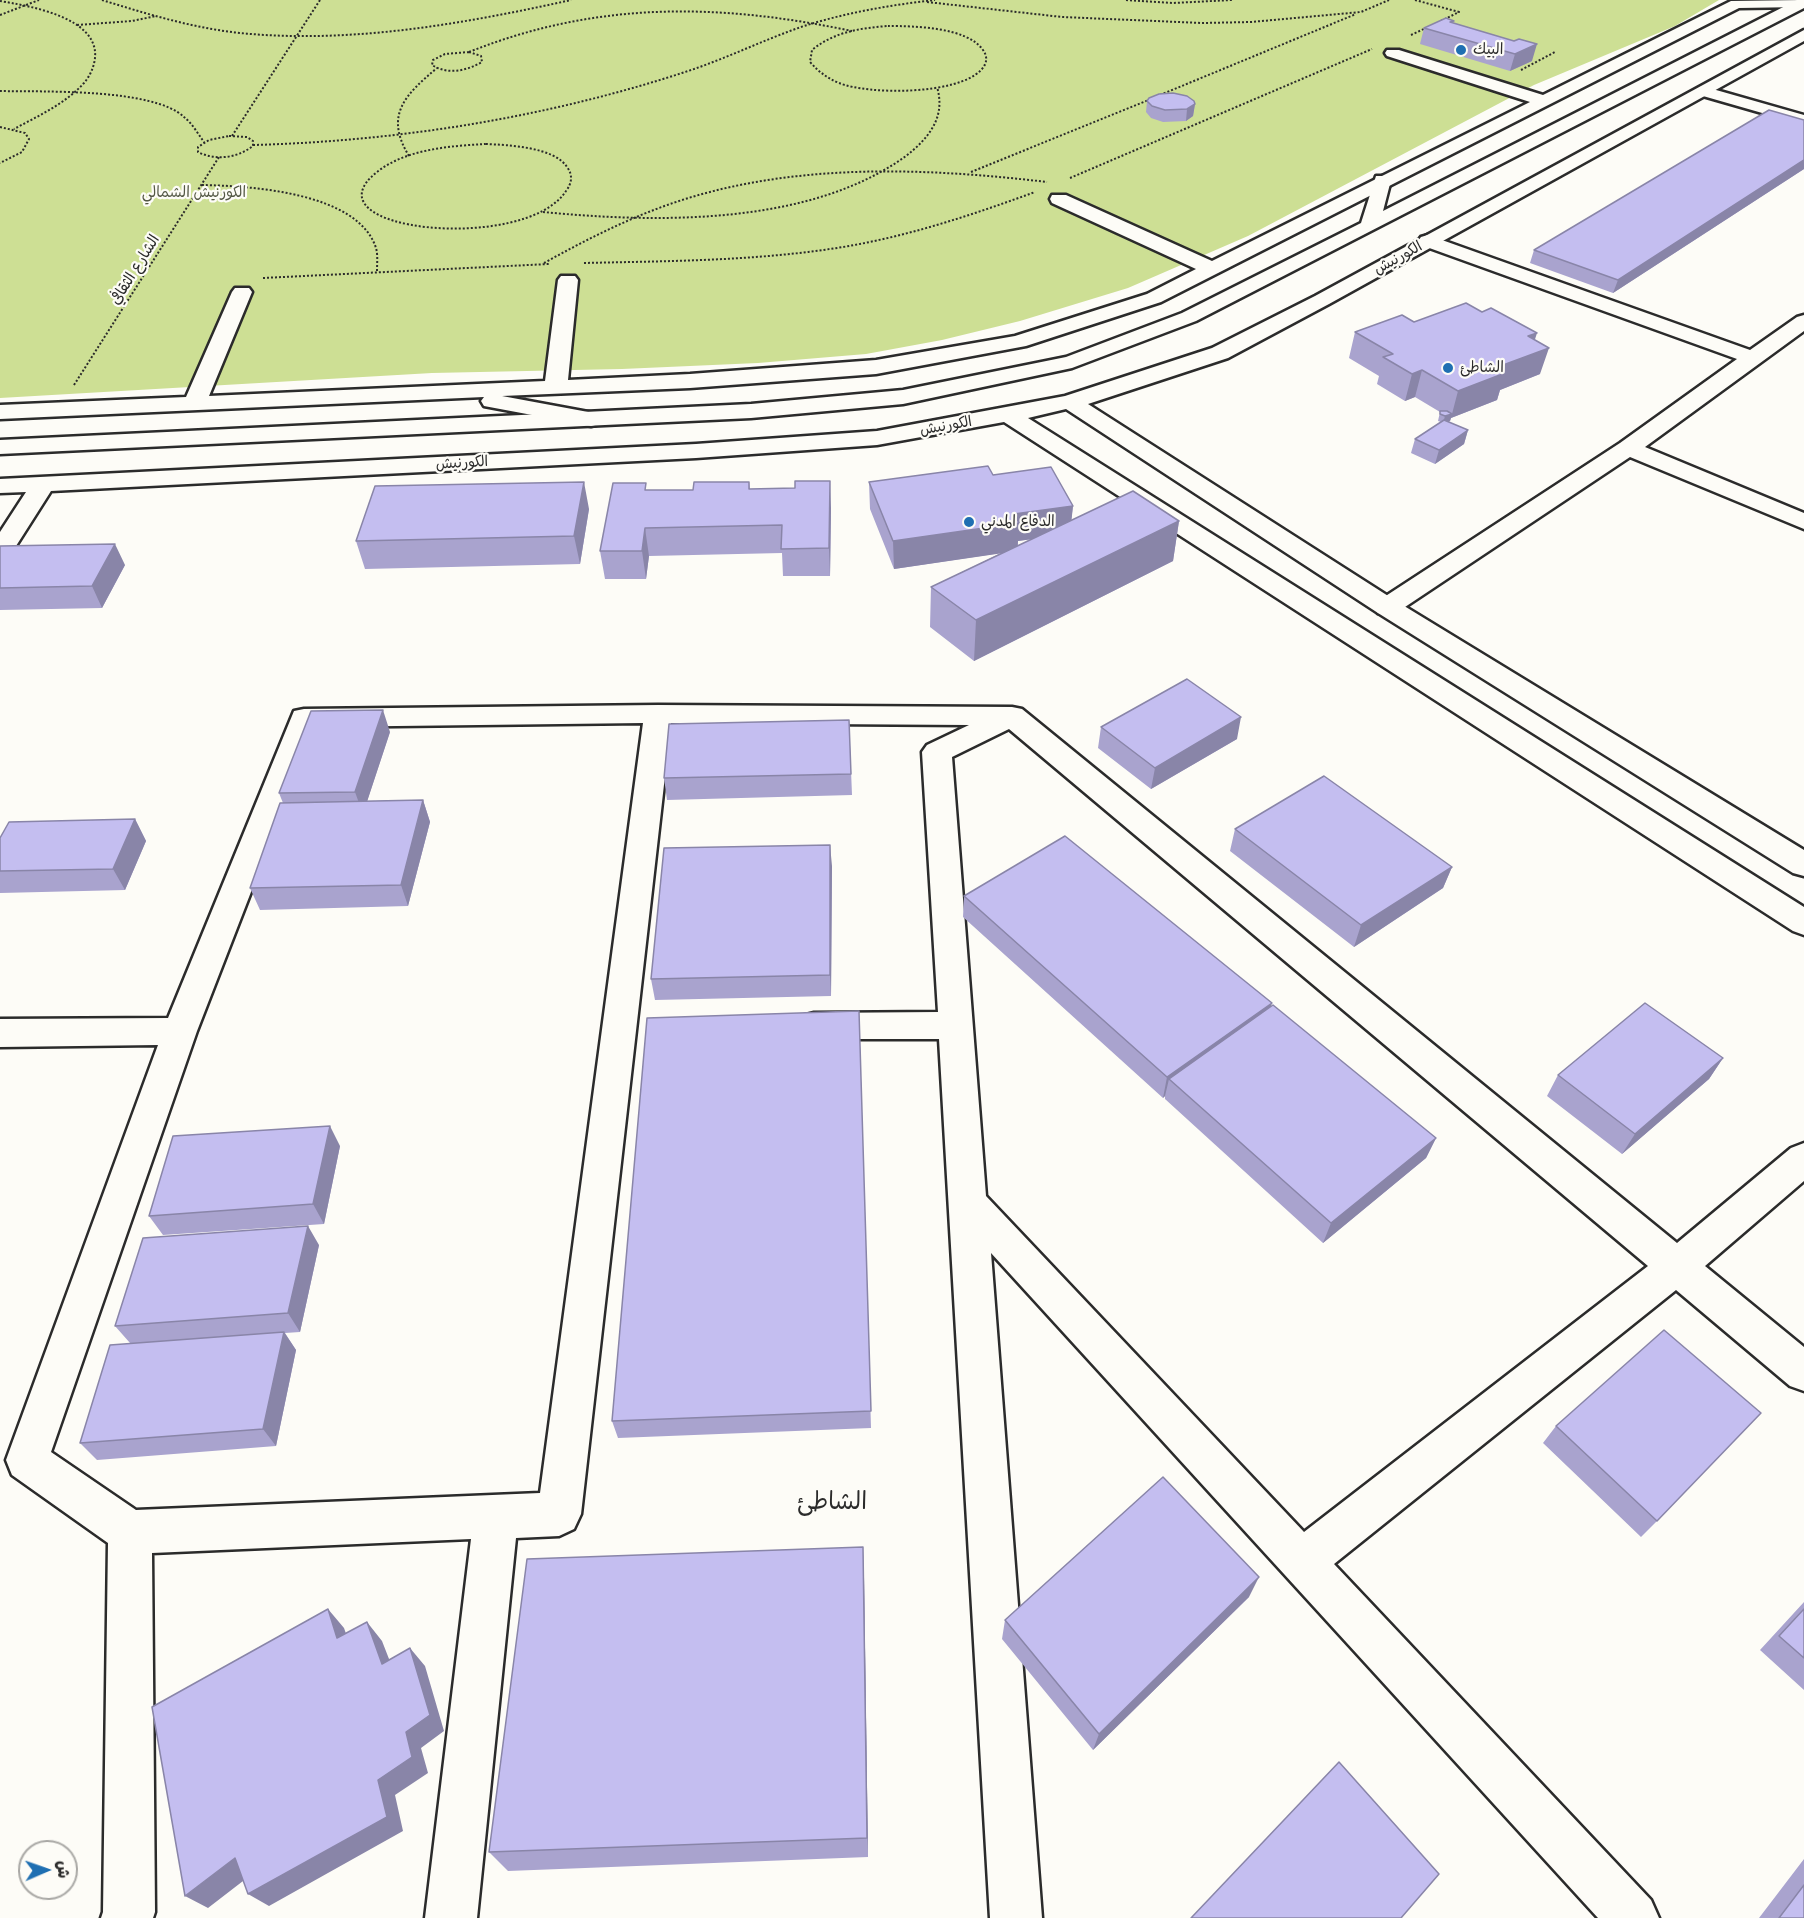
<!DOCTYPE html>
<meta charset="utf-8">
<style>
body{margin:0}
#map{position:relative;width:1804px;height:1918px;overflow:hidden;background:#fdfcf7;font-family:Delius,"Playpen Sans Arabic",sans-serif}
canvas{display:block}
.north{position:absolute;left:18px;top:1840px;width:60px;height:60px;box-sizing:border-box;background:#fdfcf7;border:2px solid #a9a8a5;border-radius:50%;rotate:88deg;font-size:16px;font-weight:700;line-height:24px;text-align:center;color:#2b2b2b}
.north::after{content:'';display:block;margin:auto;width:21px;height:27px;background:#1f6fb2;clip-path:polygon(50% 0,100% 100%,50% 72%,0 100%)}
</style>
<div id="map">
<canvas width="1804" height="1918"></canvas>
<div class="north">ش</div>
</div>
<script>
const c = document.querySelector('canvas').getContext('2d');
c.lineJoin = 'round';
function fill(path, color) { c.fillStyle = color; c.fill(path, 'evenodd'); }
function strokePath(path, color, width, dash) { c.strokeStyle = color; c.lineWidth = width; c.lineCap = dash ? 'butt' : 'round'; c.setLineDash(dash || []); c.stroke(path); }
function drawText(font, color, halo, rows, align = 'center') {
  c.font = font + ' Delius,"Playpen Sans Arabic",sans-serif'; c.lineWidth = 4.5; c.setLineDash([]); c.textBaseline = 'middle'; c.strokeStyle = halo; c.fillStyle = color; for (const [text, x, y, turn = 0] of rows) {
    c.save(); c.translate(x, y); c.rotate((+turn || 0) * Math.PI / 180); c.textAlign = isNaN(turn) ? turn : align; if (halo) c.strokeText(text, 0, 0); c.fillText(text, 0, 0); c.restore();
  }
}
const green = new Path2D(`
 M0 0H1719L1675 26 1534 85 1248 236 1128 288 1020 321 942 340 866 354 758 363 622 369 432 373 0 398Z`);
const path = new Path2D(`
 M102 0C147 14 193 28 240 33 350 44 463 24 571 0
 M1126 0 1173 3 1232 0
 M1415 0 1459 12 1441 21
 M0 1C29 6 99 17 95 58 94 67 90 76 84 83 65 104 38 116 14 129
 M927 2 1062 17 1202 23 1251 22 1361 12 1389 0
 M0 15 39 0
 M77 25 132 21 156 16
 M888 26C914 26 967 27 983 50 988 57 987 64 981 70 957 95 869 95 839 83 827 78 819 72 810 62L812 50C834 32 860 28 888 26Z
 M1411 35 1426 28
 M469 52C597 1 718 3 852 31
 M469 52 481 56 482 62C466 71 448 75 432 65L433 60 445 54Z
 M1521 70 1555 52
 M0 91C43 92 153 88 184 117 192 123 198 134 204 142
 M1160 95 1356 14
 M0 127 25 133 29 139 22 152 0 163
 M229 136 247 137 253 141V146C237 158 216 161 198 152V147L209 140Z
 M232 136 320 0
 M486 144C508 145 554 147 567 167 573 175 572 183 566 191 525 254 302 231 377 172 406 149 450 146 486 144Z
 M253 145C399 141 543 118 682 73 723 60 761 41 801 27 844 13 890 5 935 0
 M409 156C384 115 405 95 437 68
 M971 172 1151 99
 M1070 178 1372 49
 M202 185C250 186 358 192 376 248 378 255 377 263 377 271
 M543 212C657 223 809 226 906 156 929 138 946 117 937 87
 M544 263C582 242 619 223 659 208 782 162 919 167 1047 182
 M584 263C670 261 757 261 843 247 909 236 972 215 1035 192
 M263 278 549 264
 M74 385 219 157`);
const minor = new Path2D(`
 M1804 0V7H1802L1739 8 1161 302 1026 346 876 374 690 388 502 396 599 414 602 419 599 424 591 426 484 406 481 401 484 397 0 419V405L186 397 232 292 235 288H249L252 292 209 396 545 381 558 280 561 276H575L578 280 568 380 690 374 876 360 1015 336 1147 294 1196 269 1052 203 1050 199 1052 195H1066L1212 261 1530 102 1387 56 1385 53 1387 50H1399L1543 95 1731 1Z
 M1702 86 1804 115V125L1696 94 1694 91Z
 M1428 235 1750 350 1797 317 1804 315V331L1645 447 1804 513V529L1630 457 1396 613 1387 615 1378 613 1374 607 1378 601 1620 443 1737 359 1421 245 1418 241 1421 237Z
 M658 705 1012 707 1022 709 1677 1243 1791 1148 1804 1143V1181L1705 1266 1804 1347V1391L1790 1386 1676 1290 1334 1564 1651 1900 1659 1918H1598L991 1253 1042 1918H990L939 1039H814L802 1036 797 1026 802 1016 814 1013 938 1012 922 752 927 745 969 725 671 723 581 1514 574 1529 559 1536 516 1538 477 1918H425L471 1539 152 1553 155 1912 153 1918H101L103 1912 108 1543 12 1475 6 1460 158 1045 0 1047V1019L168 1018 294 711 304 709ZM643 723 540 1493 136 1510 51 1452 197 1031 315 727ZM1009 729 1648 1266 1304 1532 986 1196 952 757Z`);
const major = new Path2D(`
 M1797 0H1804V8L1196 321 1072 368 903 404 751 418 0 454V440L751 404 903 390 1066 357 1182 313 1361 223 1376 176H1388L1391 180 1383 211Z
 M1804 30V41L1329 304 1228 358 1088 404 1396 601 1804 850V876L1793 873 1378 613 1066 409 1028 418 1804 907V935L1793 931 1004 422 877 445 696 458 51 491 9 557 0 560V532L26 492 0 493V479L696 444 877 431 1065 396 1212 348 1315 296Z`);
const wall = new Path2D(`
 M1454 21 1453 23 1514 41 1532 61 1510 71 1420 44 1424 28Z
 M1147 101 1195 104 1193 116 1186 121 1163 122 1151 118 1146 112Z
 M1804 120V169L1613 293 1530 263 1534 250Z
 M1355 332 1535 340 1540 374 1500 390 1497 400 1451 418 1450 421 1448 422 1468 430 1464 444 1435 464 1411 453 1415 439 1441 422 1438 421 1440 412 1415 397 1405 401 1377 384 1379 376 1349 358Z
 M993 475 1073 506 1071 521H1179L1173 561 974 661 930 627 931 587 1001 553 894 569 870 509 869 482ZM1032 539 1018 546V541Z
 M749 482 750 489 831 508 830 576H783L782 553 649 556 646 579H605L600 551 647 490H693Z
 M589 509 580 564 365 569 356 541Z
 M0 546 125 565 102 608 0 610Z
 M849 720 852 795 667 800 664 778Z
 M1101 727 1237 739 1151 789 1098 748Z
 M390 732 367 801 423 800 430 822 408 906 260 910 250 888 283 803 279 793Z
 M135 819 146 841 125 890 0 893V838Z
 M1235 829 1452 867 1443 888 1354 947 1230 851Z
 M832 866 831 996 655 1000 651 979Z
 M964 896 1271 1007 1436 1138 1426 1158 1323 1243 1165 1099V1096L1163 1098 963 917Z
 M859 1011 871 1428 618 1438 612 1421Z
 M1723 1058 1709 1079 1622 1154 1547 1096 1558 1075Z
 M340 1146 324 1224 163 1235 149 1216Z
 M319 1245 300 1332 285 1333 296 1350 276 1446 97 1460 80 1443 130 1343 115 1326Z
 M1556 1426 1657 1521 1641 1537 1543 1443Z
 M864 1577 868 1857 508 1871 489 1852Z
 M1249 1597 1093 1750 1002 1639 1005 1620Z
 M1804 1602V1690L1760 1650Z
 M1804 1859V1918H1759Z`);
const shadedWall = new Path2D(`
 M1537 44 1532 61 1510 71 1515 54Z
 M1195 104 1193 116 1186 121 1187 109Z
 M1804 160V169L1613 293 1618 280Z
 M1537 333 1530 355 1549 348 1540 374 1500 390 1497 400 1451 418 1450 421 1443 423 1445 416 1452 414 1458 391 1528 336Z
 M1422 370 1415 397 1405 401 1412 374Z
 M1468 430 1464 444 1435 464 1439 450Z
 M830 481 831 508 830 576 829 548Z
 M584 482 589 509 580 564 574 536Z
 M1073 506 1070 534 1018 541 1017 551 894 569 893 541 1014 514Z
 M1179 521 1173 561 974 661 976 620Z
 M645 528 649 556 646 579 642 551Z
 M115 544 125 565 102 608 92 586Z
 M383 710 390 732 363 814 355 792Z
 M1241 717 1237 739 1151 789 1155 768Z
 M423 800 430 822 408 906 401 885Z
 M135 819 146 841 125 890 113 869Z
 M830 845 832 866 831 996 830 975Z
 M1452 867 1443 888 1354 947 1361 925Z
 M1272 1003 1266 1024 1169 1079 1165 1096 1163 1098 1167 1077Z
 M1723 1058 1709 1079 1622 1154 1635 1134Z
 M330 1126 340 1146 324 1224 313 1204Z
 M1436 1138 1426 1158 1323 1243 1331 1223Z
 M308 1226 319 1245 300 1332 288 1313Z
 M284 1332 296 1350 276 1446 263 1429Z
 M863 1547 864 1577 868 1857 867 1838Z
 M1259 1577 1249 1597 1093 1750 1099 1734Z
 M328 1609 344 1628 354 1656 337 1638Z
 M367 1622 382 1641 398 1682 382 1664Z
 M410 1648 425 1666 444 1731 421 1748 428 1773 395 1795 403 1831 269 1906 248 1894 378 1780 406 1732Z
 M235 1858 256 1871 208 1908 185 1896Z`);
const building = new Path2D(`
 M1446 18 1454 21 1450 22 1514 41 1519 39 1537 44 1515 54 1424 28Z
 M1173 93 1187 96 1194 101 1195 104 1187 109 1165 110 1152 106 1147 101 1149 98 1159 94Z
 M1769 110 1804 120V160L1618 280 1534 250Z
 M1466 303 1482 312 1491 308 1537 333 1528 336 1549 348 1495 368 1505 373 1458 391 1422 370 1412 374 1383 357 1393 354 1355 332 1402 315 1414 322Z
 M1440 411H1447L1452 414 1445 416 1440 414Z
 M1444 420 1468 430 1439 450 1415 439Z
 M988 466 993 475 1051 467 1073 506 1014 514 1019 523 893 541 869 482Z
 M795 481H830L829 548 781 549 782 525 645 528 642 551H600L613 483H646L645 490H693L694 482H749V489L795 488Z
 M584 482 574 536 356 541 375 486Z
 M1133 491 1179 521 976 620 931 587Z
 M115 544 92 586 0 588V546Z
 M1187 679 1241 717 1155 768 1101 727Z
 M383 710 355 792 279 793 311 711Z
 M849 720 851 774 664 778 669 724Z
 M1324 776 1452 867 1361 925 1235 829Z
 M423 800 401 885 250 888 280 803Z
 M135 819 113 869 0 871V838L9 822Z
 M1065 836 1272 1003 1167 1077 964 896Z
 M830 845V975L651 979 664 848Z
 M1645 1003 1723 1058 1635 1134 1558 1075Z
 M1273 1005 1436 1138 1331 1223 1169 1079Z
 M859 1011 871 1411 612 1421 647 1018Z
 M330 1126 313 1204 149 1216 173 1136Z
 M308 1226 288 1313 115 1326 143 1238Z
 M1664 1330 1761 1413 1657 1521 1556 1426Z
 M284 1332 263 1429 80 1443 110 1345Z
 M1163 1477 1259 1577 1099 1734 1005 1620Z
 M863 1547 867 1838 489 1852 527 1559Z
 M328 1609 337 1638 367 1622 382 1664 410 1648 430 1715 406 1732 412 1757 378 1780 387 1817 248 1894 235 1858 185 1896 152 1707Z
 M1804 1609V1658L1779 1636Z
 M1339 1762 1439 1874 1401 1918H1191Z
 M1804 1885V1918H1779Z`);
const markers = [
 [1461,50,6,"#1f6fb2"],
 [1448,368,6,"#1f6fb2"],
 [969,522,6,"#1f6fb2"]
];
const farPoinames = [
 ["البيك",1473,50],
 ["الشاطئ",1460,368],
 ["الدفاع المدني",981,522]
];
const farParknames = [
 ["الكورنيش الشمالي",194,193]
];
const farStreetnames = [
 ["الكورنيش",1398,258,-29],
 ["الشارع الثقافي",135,270,-58],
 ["الكورنيش",946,426,-10],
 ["الكورنيش",462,463,-3]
];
const nearNeighbourhoodnames = [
 ["الشاطئ",832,1502]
];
fill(green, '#cddf94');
strokePath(minor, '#2b2b2b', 5);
strokePath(major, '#2b2b2b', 5);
strokePath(path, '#2b2b2b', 2, [2, 2]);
fill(minor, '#fdfcf7');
fill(major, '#fdfcf7');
fill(wall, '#a9a3ce');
fill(shadedWall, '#8985a8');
fill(building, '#c4bef0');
strokePath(building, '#8985a8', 1.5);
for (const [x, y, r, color] of markers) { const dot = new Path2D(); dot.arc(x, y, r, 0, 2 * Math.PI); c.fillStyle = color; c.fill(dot); strokePath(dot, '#fdfcf7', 2); }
drawText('15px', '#2b2b2b', '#fdfcf7', farPoinames, 'left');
drawText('15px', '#545845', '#fdfcf7', farParknames);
drawText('15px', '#2b2b2b', '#fdfcf7', farStreetnames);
drawText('24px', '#2b2b2b', '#fdfcf7', nearNeighbourhoodnames);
</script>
